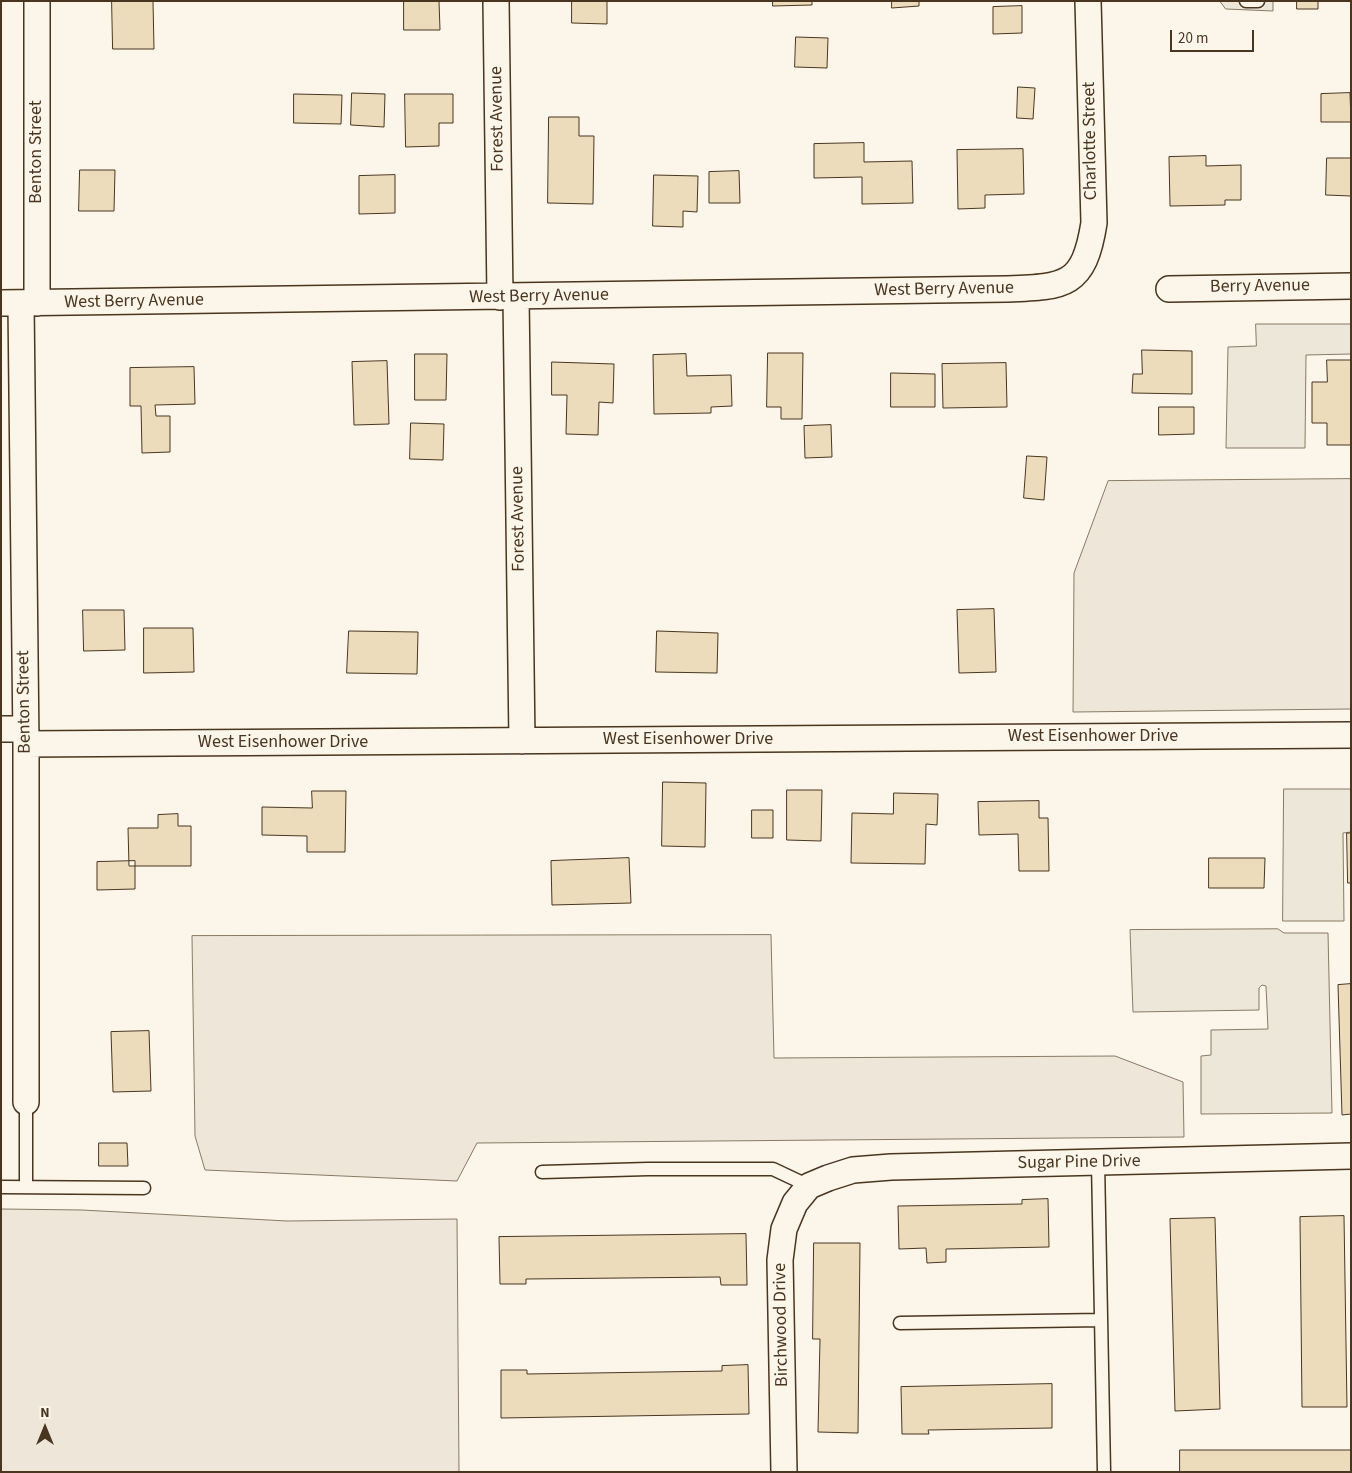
<!DOCTYPE html>
<style>
body{margin:0}
#map{position:relative;width:1352px;height:1473px;overflow:hidden;background:#fbf6e9;font-family:"Source Sans 3",sans-serif}
canvas{display:block}
.frame{position:absolute;inset:0;border:2px solid #4a3520;pointer-events:none}
.north{position:absolute;left:20px;top:1403px;width:50px;height:50px;-webkit-text-stroke:4px #fbf6e9;paint-order:stroke;rotate:0deg;font-size:14px;font-weight:700;line-height:20px;text-align:center;color:#4a3520}
.north::after{content:'';display:block;margin:auto;width:18px;height:22px;background:#4a3520;clip-path:polygon(50% 0,100% 100%,50% 72%,0 100%)}
.scale{position:absolute;left:1170px;top:30px;width:84px;height:22px;box-sizing:border-box;border:2px solid #4a3520;border-top:0;padding-left:6px;font-size:15px;line-height:18px;white-space:nowrap;color:#4a3520;-webkit-text-stroke:4px #fbf6e9;paint-order:stroke}
</style>
<div id="map">
<canvas width="1352" height="1473"></canvas>
<div class="frame"></div>
<div class="north">N</div>
<div class="scale">20 m</div>
</div>
<script>
const c = document.querySelector('canvas').getContext('2d');
c.lineJoin = 'round';
function fill(path, color) { c.fillStyle = color; c.fill(path, 'evenodd'); }
function strokePath(path, color, width, dash) { c.strokeStyle = color; c.lineWidth = width; c.lineCap = dash ? 'butt' : 'round'; c.setLineDash(dash || []); c.stroke(path); }
function drawText(font, color, halo, rows, align = 'center') {
  c.font = font + ' "Source Sans 3",sans-serif'; c.lineWidth = 4; c.setLineDash([]); c.textBaseline = 'middle'; c.strokeStyle = halo; c.fillStyle = color; for (const [text, x, y, turn = 0] of rows) {
    c.save(); c.translate(x, y); c.rotate((+turn || 0) * Math.PI / 180); c.textAlign = isNaN(turn) ? turn : align; if (halo) c.strokeText(text, 0, 0); c.fillText(text, 0, 0); c.restore();
  }
}
const green = new Path2D(`
 M1351 479V709L1073 712 1074 573 1108 481Z
 M771 935 774 1058 1115 1056 1183 1082 1184 1137 477 1143 457 1181 205 1170 195 1136 192 936Z
 M1 1209 82 1210 287 1221 457 1219 459 1472H1Z`);
const parking = new Path2D(`
 M1220 1H1273V11L1226 9Z
 M1256 324H1351V354L1306 355 1305 448H1226L1228 347 1256 346Z
 M1284 789H1351V832L1343 833 1344 921H1283Z
 M1278 929 1284 933H1328L1332 1113 1201 1114V1056L1211 1055V1030L1268 1029 1266 986 1262 985 1259 988V1010L1133 1012 1130 930Z`);
const building = new Path2D(`
 M112 1H153L154 49H113Z
 M404 1H439L440 30H404Z
 M572 1H607V24L572 23Z
 M773 1H812V5L773 6Z
 M892 1H919V6L892 8Z
 M1297 1H1318V9H1297Z
 M1022 6V33L993 34V7Z
 M796 37 828 38 827 68 795 67Z
 M1018 87 1035 88 1033 119 1017 118Z
 M352 93 385 94 384 127 351 125Z
 M1350 93 1351 122H1321V94Z
 M294 94 342 95 341 124 294 123Z
 M405 94H453V123H439V146L406 147Z
 M549 117H579V136H594L593 204 548 203Z
 M864 143V162L912 161 913 203 862 204V177L814 178V144Z
 M1023 149 1024 194 985 195V208L958 209 957 150Z
 M1206 156V166L1241 165V200H1225V205L1170 206 1169 157Z
 M1327 158H1351V196L1326 195Z
 M80 170H115L114 211H79Z
 M739 171 740 203H709V172Z
 M395 175V213L359 214V176Z
 M654 175 698 176 697 212 683 211V227L653 226Z
 M1142 350 1192 351V394L1132 393 1133 374H1142Z
 M768 353H803L802 419H781V407H767Z
 M415 354H447L446 400H415Z
 M686 354 687 376 731 375 732 406 711 407V413L654 414 653 355Z
 M1327 360H1351V445H1327V423H1312V382H1327Z
 M387 361 389 424 354 425 352 362Z
 M552 362 614 364 613 403 599 402 598 435 566 434 567 395H552Z
 M1006 363 1007 407 943 408 942 364Z
 M194 367 195 404 155 405 156 416H170V452L142 453 141 406H130V368Z
 M891 373 935 374V407H891Z
 M1159 407H1194V434L1159 435Z
 M411 423 444 424 443 460 410 459Z
 M831 425 832 457 805 458 804 426Z
 M1027 456 1047 457 1044 500 1024 498Z
 M994 609 996 672 959 673 957 610Z
 M83 610H124L125 650 84 651Z
 M144 628H193L194 672 144 673Z
 M349 631 418 632 417 674 347 673Z
 M657 631 718 633 717 673 656 672Z
 M663 782 706 783 705 847 662 846Z
 M787 790H822L821 841 787 840Z
 M312 791H346L345 852H307V836L262 835V807L312 808Z
 M894 793 938 794 937 825 926 824 925 864 851 863 852 813 893 814Z
 M1039 801V818H1048L1049 871H1019L1018 834 979 835 978 802Z
 M752 810H773V838H752Z
 M178 814V826H191V866H129L128 828H158V815Z
 M1347 833H1351V883H1348Z
 M629 858 631 903 552 905 551 861Z
 M1209 858H1265L1264 888H1209Z
 M135 861V889L97 890V862Z
 M1351 984V1114L1342 1115 1338 985Z
 M149 1031 151 1091 113 1092 111 1032Z
 M99 1143H127L128 1166H99Z
 M1048 1199 1049 1247 946 1249V1262L927 1263 926 1248 899 1249 898 1206 1022 1204V1200Z
 M1344 1216 1347 1407H1302L1300 1217Z
 M1215 1218 1220 1409 1175 1411 1170 1219Z
 M746 1234 747 1285H721L720 1277 526 1279V1284H500L499 1237Z
 M814 1243H860L858 1433 818 1432 820 1339H813Z
 M748 1365 749 1414 501 1418V1370H527V1374L722 1371V1366Z
 M1052 1384V1428L928 1430 929 1434H902L901 1387Z
 M1180 1450H1351V1472H1180Z`);
const lane = new Path2D(`
 M1246 1H1258
 M26 1102V1187
 M1098 1162 1104 1472
 M542 1172 648 1169H773L809 1186
 M1 1187 144 1188
 M900 1323 1101 1320`);
const street = new Path2D(`
 M496 1 500 297
 M1169 289 1351 286
 M516 297 522 741
 M1 303 1007 289C1066 287 1084 286 1094 223L1088 1
 M21 303 26 744V1102
 M37 303V1
 M1 729H25
 M26 744 1351 735
 M784 1472 780 1260 784 1229 795 1203 809 1186 828 1178 853 1170 891 1167 1351 1156`);
const streetNames = [
 ["Forest Avenue",498,119,-91],
 ["Charlotte Street",1091,141,-91],
 ["Benton Street",37,152,-90],
 ["Berry Avenue",1260,287,-1],
 ["West Berry Avenue",944,290,-1],
 ["West Berry Avenue",539,297,-1],
 ["West Berry Avenue",134,302,-1],
 ["Forest Avenue",519,519,-91],
 ["Benton Street",25,702,-91],
 ["West Eisenhower Drive",1093,737],
 ["West Eisenhower Drive",688,740],
 ["West Eisenhower Drive",283,743],
 ["Sugar Pine Drive",1079,1163,-1],
 ["Birchwood Drive",782,1325,-91]
];
fill(green, '#ede6d9');
strokePath(green, '#887966', 1);
fill(parking, '#ede7d9');
strokePath(parking, '#887966', 1);
fill(building, '#ecdcbc');
strokePath(building, '#4a3520', 1);
strokePath(lane, '#4a3520', 15);
strokePath(street, '#4a3520', 28);
strokePath(lane, '#fbf6e9', 12);
strokePath(street, '#fbf6e9', 25);
drawText('18px', '#4a3520', '#fbf6e9', streetNames);
</script>
